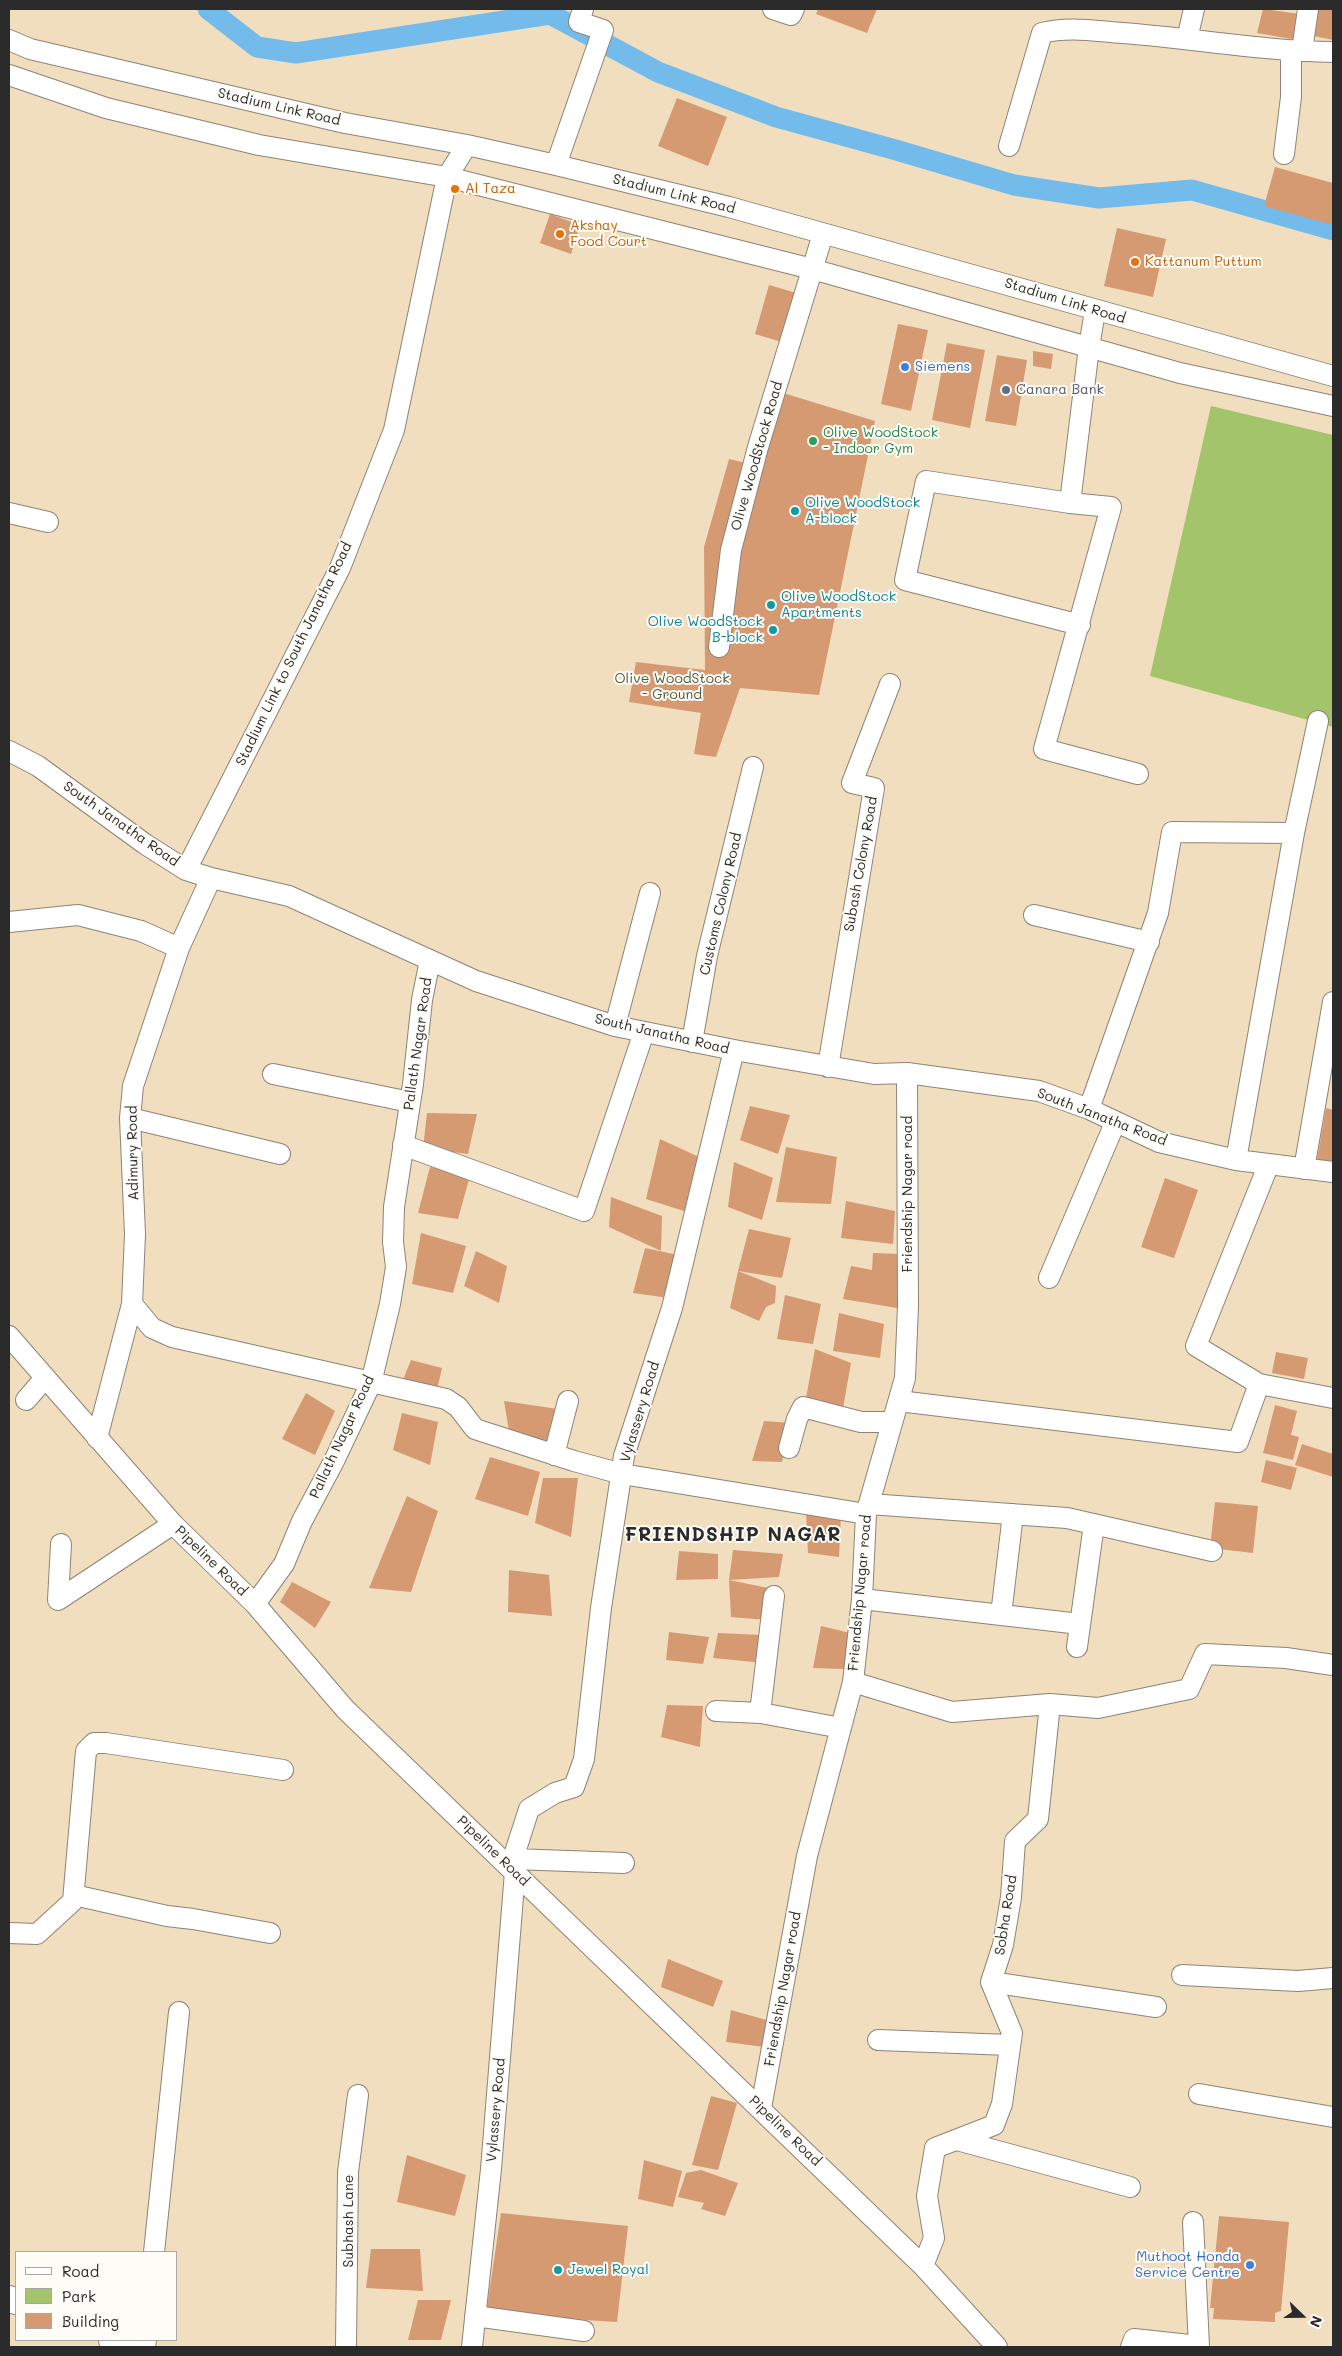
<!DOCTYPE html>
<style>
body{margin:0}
#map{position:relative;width:1342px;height:2356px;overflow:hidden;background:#f1debf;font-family:Mali,sans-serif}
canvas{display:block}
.frame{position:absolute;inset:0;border:10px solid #2b2b2b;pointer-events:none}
.legend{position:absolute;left:15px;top:2251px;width:162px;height:90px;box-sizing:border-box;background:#fdfcf7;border:1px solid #a9a8a5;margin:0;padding:6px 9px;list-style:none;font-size:15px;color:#2b2b2b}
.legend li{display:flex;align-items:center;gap:10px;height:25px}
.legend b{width:25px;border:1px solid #a9a8a5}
.north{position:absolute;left:1277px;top:2291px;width:50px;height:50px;-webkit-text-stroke:4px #fdfcf7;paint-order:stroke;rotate:112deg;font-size:14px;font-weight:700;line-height:20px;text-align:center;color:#2b2b2b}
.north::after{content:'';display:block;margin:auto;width:18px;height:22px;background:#2b2b2b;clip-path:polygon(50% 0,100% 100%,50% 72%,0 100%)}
</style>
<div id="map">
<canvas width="1342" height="2356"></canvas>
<div class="frame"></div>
<ul class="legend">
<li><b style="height:6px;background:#fff"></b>Road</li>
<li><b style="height:14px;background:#a4c46c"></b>Park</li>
<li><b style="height:14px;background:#d69a73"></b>Building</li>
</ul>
<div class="north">N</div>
</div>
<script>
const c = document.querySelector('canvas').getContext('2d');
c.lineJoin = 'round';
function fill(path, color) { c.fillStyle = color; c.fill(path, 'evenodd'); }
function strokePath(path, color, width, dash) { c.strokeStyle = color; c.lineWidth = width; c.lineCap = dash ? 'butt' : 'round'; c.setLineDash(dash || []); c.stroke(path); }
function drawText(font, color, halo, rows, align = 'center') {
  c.font = font + ' Mali,sans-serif'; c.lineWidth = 4; c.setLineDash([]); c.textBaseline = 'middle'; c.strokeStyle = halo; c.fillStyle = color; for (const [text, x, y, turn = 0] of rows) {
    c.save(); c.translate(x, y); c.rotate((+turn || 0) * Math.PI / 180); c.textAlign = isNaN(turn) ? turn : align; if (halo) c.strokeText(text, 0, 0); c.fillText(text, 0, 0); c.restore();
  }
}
const green = new Path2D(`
 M1211 406 1333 435V727L1150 676Z`);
const canal = new Path2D(`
 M208 9 257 47 296 53 550 14 658 72 776 117 896 150 1014 185 1099 198 1192 190 1333 230`);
const building = new Path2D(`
 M818 9H877L867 33 816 14Z
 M1263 9 1300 14 1297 40 1257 33Z
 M1318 9H1333V40L1309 35Z
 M677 98 727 117 708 166 658 146Z
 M1275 167 1333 183V225L1264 206Z
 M550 214 580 225 571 254 540 243Z
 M1117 228 1166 239 1153 297 1104 286Z
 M769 285 803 295 788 344 755 334Z
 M898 324 928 330 911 411 881 404Z
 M947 343 985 350 970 428 932 420Z
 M1033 351 1053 354 1051 369 1033 366Z
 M997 355 1027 360 1016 426 985 421Z
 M780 392 875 421 819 695 740 688 716 757 694 754 701 713 629 702 636 662 705 670 704 547 729 459 759 466Z
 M750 1106 790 1115 778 1154 740 1140Z
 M1326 1108 1333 1110V1168L1316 1166Z
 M427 1113 477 1114 468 1154 423 1148Z
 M660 1139 699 1157 687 1212 646 1199Z
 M786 1147 837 1157 831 1204 776 1202Z
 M734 1162 773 1178 762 1220 728 1207Z
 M430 1167 470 1176 458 1219 418 1213Z
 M1165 1178 1198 1190 1174 1258 1141 1247Z
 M611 1197 662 1216 661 1251 609 1227Z
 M846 1201 895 1211 893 1244 841 1238Z
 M749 1229 791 1238 782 1278 738 1271 776 1286 775 1303 766 1307 759 1321 730 1308 738 1271Z
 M421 1233 466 1246 453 1293 412 1284Z
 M645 1248 678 1255 669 1298 633 1293Z
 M476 1251 507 1266 499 1303 464 1286Z
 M873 1253 900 1254 897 1308 843 1299 851 1266 872 1270Z
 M785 1295 821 1304 813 1344 777 1339Z
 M839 1313 884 1324 880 1358 833 1351Z
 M815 1349 851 1363 843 1408 806 1398Z
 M1276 1352 1308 1358 1304 1379 1272 1373Z
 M411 1360 442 1368 437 1390 402 1382Z
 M306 1393 335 1411 315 1455 282 1439Z
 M504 1401 558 1409 549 1444 509 1431Z
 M1275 1405 1297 1411 1291 1435 1299 1437 1293 1460 1263 1453Z
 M402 1413 438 1422 430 1465 393 1450Z
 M764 1421 791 1423 782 1462 752 1461Z
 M1302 1444 1333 1454V1477L1295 1465Z
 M490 1457 540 1472 528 1516 475 1499Z
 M1266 1460 1297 1468 1291 1490 1261 1482Z
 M543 1478H578L571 1537 535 1523Z
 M407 1496 438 1511 411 1592 369 1588Z
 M1215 1502 1258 1506 1253 1553 1210 1548Z
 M806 1513 841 1514 839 1557 808 1553Z
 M733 1550 783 1554 779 1577 729 1580Z
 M679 1551 718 1554V1579L676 1580Z
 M509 1570 549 1575 552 1616 508 1612Z
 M729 1580 773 1589 766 1620 731 1617Z
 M292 1582 331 1602 315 1628 280 1602Z
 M821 1626 850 1633 844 1669 813 1668Z
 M669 1632 709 1637 703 1664 666 1660Z
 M718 1633 762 1635 764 1663 713 1658Z
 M667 1705 703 1706 700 1747 661 1737Z
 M668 1959 723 1981 713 2007 661 1987Z
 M731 2010 770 2021 764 2047 726 2042Z
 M711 2096 737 2103 718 2170 692 2165Z
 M407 2155 466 2175 455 2216 397 2202Z
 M644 2160 682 2171 673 2207 638 2199Z
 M701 2170 738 2183 725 2216 701 2209 704 2203 678 2197 686 2173Z
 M501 2213 628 2226 617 2322 486 2314Z
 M1219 2216 1289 2222 1281 2311 1275 2313V2322L1213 2319 1214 2308H1210Z
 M371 2249H420L423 2291 366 2288Z
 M418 2300H451L441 2340H408Z`);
const minor = new Path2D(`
 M773 9 791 15 794 9
 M1187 39 1194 9
 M9 40 30 49 345 123 467 145 556 165 729 207 1333 376
 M1302 51 1308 9
 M9 75 106 108 259 145 447 177 812 269 1180 373 1333 406
 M1009 146 1042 33C1068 26 1095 31 1122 33 1192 38 1262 51 1333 52
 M1284 154 1291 97V51
 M556 165 603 30 579 22 583 9
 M1095 311 1089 347 1070 503 1111 507 1044 749 1138 774
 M1070 503 926 481 905 580 1080 625
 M9 513 48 522
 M719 647 731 550 758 447 823 234
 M9 751 38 766 145 844 186 870 211 878 289 896 476 981 615 1026 734 1050 874 1074 907 1073 1039 1091 1089 1109 1159 1142 1236 1160 1333 1172
 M186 870 340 568 394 430 447 177 467 145
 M1034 915 1149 942
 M9 922 78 915 141 931 179 948
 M615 1026 650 893
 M692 1042 707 956 753 767
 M828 1067 874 788 852 783 890 684
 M273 1074 410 1102
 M1089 1109 1158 913 1172 832 1294 833
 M130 1118 280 1154
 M403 1145 584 1211 644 1032
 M1236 1160 1294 833 1318 721
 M1304 1169 1333 1002
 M1049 1278 1115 1123
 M132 1304 152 1328 172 1337 446 1399 458 1407 475 1429 574 1461 622 1474 866 1514
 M9 1336 173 1524 255 1604 345 1709 923 2266 997 2347
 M1259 1384 1333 1398
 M26 1400 45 1378
 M899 1401 1238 1442 1259 1384 1196 1346 1268 1166
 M97 1438 132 1304 135 1234 130 1118 133 1086 179 948 211 878
 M789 1448 797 1419 803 1407 861 1422H892
 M554 1455 568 1401
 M869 1504 1067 1518 1212 1551
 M61 1544 58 1600 173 1524
 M862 1599 1080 1624
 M255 1604 284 1564 302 1521 334 1461 371 1383 390 1304 396 1267 393 1242 394 1207 413 1084 422 1000 430 960
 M1001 1615 1013 1514
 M1077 1647 1094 1524
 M853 1682 952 1712 1050 1704 1098 1708 1189 1689 1205 1654 1286 1658 1333 1665
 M716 1711 761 1713 841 1728
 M760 1713 774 1596
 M513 1859 624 1863
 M510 1868 529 1809 555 1793 574 1787 584 1759 601 1608 624 1456 672 1308 734 1050
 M74 1895 167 1916 193 1919 270 1933
 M9 1933 37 1934 73 1901 86 1751 94 1743H106L283 1770
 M1182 1975 1298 1981 1333 1978
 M991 1982 1156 2007
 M878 2040 1010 2045
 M1199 2094 1333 2117
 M761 2108 807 1856 853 1682 862 1599 866 1514 905 1378 908 1306 907 1073
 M957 2140 1130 2187
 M154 2252 179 2012
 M923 2266 934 2238 927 2196 935 2148 994 2125 1002 2104 1012 2033 991 1982 1003 1945 1011 1897 1015 1841 1038 1819 1050 1704
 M475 2316 584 2331
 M145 2347 146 2340
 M346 2347 348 2172 358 2095
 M472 2347 491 2169 515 1872
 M1131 2347 1134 2339 1199 2346 1193 2222`);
const major = new Path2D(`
 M9 2299 16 2301
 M112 2340 127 2347`);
const markers = [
 [455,189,5,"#e8710a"],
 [560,234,5,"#e8710a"],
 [1135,262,5,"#e8710a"],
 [905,367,5,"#3f7fe0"],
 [1006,390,5,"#5c6f8a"],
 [813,441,5,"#2e9e5b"],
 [795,511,5,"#0f9aa8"],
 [771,605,5,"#0f9aa8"],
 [773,630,5,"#0f9aa8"],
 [1250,2265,5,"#3f7fe0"],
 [558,2270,5,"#0f9aa8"]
];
const streetNames = [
 ["Stadium Link Road",279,107,13],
 ["Stadium Link Road",674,194,14],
 ["Stadium Link Road",1065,301,17],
 ["Olive WoodStock Road",757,456,-74],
 ["Stadium Link to South Janatha Road",294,654,-64],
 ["South Janatha Road",121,824,35],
 ["Subash Colony Road",861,864,-80],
 ["Customs Colony Road",721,904,-77],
 ["South Janatha Road",662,1034,13],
 ["Pallath Nagar Road",418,1044,-82],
 ["South Janatha Road",1102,1117,21],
 ["Adimury Road",133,1153,-91],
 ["Friendship Nagar road",908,1194,-90],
 ["Vylassery Road",640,1412,-73],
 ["Pallath Nagar Road",342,1437,-65],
 ["Pipeline Road",211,1561,44],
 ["Friendship Nagar road",860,1593,-85],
 ["Pipeline Road",493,1851,44],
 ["Sobha Road",1006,1915,-81],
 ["Friendship Nagar road",783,1989,-80],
 ["Vylassery Road",496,2110,-85],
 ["Pipeline Road",785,2131,44],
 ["Subhash Lane",349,2221,-90]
];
const foodNames = [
 ["Al Taza",465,189],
 ["Akshay",570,226],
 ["Food Court",570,242],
 ["Kattanum Puttum",1145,262]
];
const shopNames = [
 ["Siemens",915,367],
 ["Muthoot Honda",1240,2257,"right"],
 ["Service Centre",1240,2273,"right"]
];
const serviceNames = [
 ["Canara Bank",1016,390]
];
const leisureNames = [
 ["Olive WoodStock",823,433],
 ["- Indoor Gym",823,449]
];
const cultureNames = [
 ["Olive WoodStock",805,503],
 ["A-block",805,519],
 ["Olive WoodStock",781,597],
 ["Apartments",781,613],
 ["Olive WoodStock",763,622,"right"],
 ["B-block",763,638,"right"],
 ["Jewel Royal",568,2270]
];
const parkNames = [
 ["Olive WoodStock",672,679],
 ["- Ground",672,695]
];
const districtNames = [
 ["FRIENDSHIP NAGAR",733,1535]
];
fill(green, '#a4c46c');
strokePath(canal, '#72bbea', 21);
fill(building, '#d69a73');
strokePath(minor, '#8e8475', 22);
strokePath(major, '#8e8475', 28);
strokePath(minor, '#fff', 20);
strokePath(major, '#fff', 26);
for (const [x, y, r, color] of markers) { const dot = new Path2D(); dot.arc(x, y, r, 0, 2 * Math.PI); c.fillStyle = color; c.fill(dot); strokePath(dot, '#fdfcf7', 2); }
drawText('14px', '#2b2b2b', '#fdfcf7', streetNames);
drawText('14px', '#c56008', '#fdfcf7', foodNames, 'left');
drawText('14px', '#366cbe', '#fdfcf7', shopNames, 'left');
drawText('14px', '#4e5e75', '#fdfcf7', serviceNames, 'left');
drawText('14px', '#27864d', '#fdfcf7', leisureNames, 'left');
drawText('14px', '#0d838f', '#fdfcf7', cultureNames, 'left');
drawText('14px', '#4f593e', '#fdfcf7', parkNames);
c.letterSpacing = '1px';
drawText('bold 19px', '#2b2b2b', '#fdfcf7', districtNames);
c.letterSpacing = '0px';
</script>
